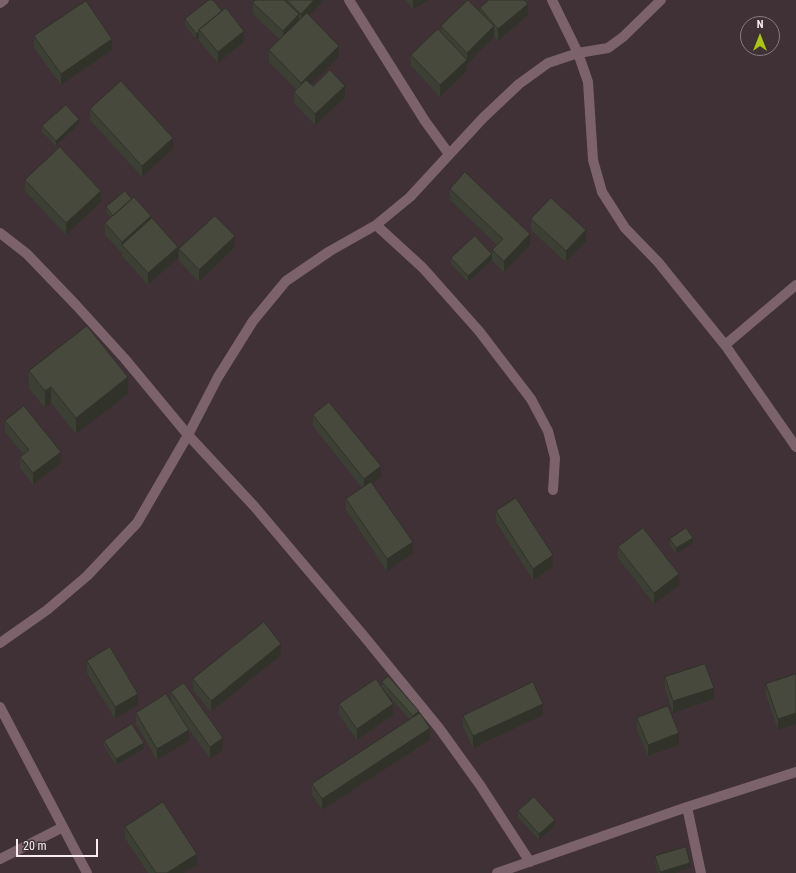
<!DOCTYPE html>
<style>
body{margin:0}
#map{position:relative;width:796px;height:873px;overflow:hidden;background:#3f3136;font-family:"Roboto Condensed",sans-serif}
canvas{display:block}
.north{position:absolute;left:740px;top:16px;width:40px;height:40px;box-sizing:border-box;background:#3f3136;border:1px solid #897c80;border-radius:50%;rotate:0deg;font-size:11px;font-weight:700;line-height:16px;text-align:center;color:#f7edf0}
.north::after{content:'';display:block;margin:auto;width:14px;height:18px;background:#acc611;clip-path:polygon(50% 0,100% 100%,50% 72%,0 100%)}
.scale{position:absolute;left:16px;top:839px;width:82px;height:18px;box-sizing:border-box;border:2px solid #f7edf0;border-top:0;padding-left:5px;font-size:12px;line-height:14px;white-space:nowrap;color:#f7edf0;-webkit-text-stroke:3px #3f3136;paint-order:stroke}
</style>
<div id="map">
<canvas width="796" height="873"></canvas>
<div class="north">N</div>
<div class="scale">20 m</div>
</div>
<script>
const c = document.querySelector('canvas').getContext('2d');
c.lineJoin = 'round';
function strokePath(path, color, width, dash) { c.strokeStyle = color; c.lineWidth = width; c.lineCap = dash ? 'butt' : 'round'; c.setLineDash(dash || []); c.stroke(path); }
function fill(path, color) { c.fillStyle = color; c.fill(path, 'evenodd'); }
const minor = new Path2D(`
 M349 0 425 121 449 154
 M552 0 578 53 588 82 593 160 602 192 625 228 658 262 725 345 796 447
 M0 3 4 0
 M376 225 423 268 479 331 531 399 548 431 555 458 553 490
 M0 233 27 254 76 305 125 359 188 435 254 506 363 635 439 728 480 785 530 862
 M725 345 796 285
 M0 643 47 610 87 576 137 523 188 435 218 377 253 321 286 281 330 251 376 225 410 197 483 118 519 84 548 63 578 53 608 48 623 37 661 0
 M0 707 63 827 0 859
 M687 807 701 873
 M63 827 87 873
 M497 873 687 807 796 772`);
const wall = new Path2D(`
 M255 0H324L310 15 339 57 311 84 313 86 345 98 315 125 294 103V92L296 89 269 62V50L280 40 253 14V3Z
 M406 0H428L413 10Z
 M480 8 528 15 498 41 494 36V37L467 64V71L440 97 411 66V55L441 33V26L480 12Z
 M185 19 244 42 218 63 199 41V37L196 39 185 25Z
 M34 36 112 50 61 85 34 48Z
 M90 109 173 149 142 177 90 120Z
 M79 124 56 146 42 132V126Z
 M25 180 101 202 66 235 25 191Z
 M450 189 530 245 504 272 492 261V250L497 245 450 200Z
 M132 199 151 219 178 258 148 285 122 256V253L105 235V223L111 218 106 212V207Z
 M531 219 586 241 566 262 531 230Z
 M235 247 199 282 179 261V249Z
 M451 258 492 260 468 282 451 264Z
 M29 371 128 394 76 434 51 403 45 408 29 388Z
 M313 415 381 477 372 484 413 553 387 571 346 510V499L362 488 313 426Z
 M5 421 61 463 33 485 20 468V457L23 454 5 432Z
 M496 511 553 567 533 580 496 522Z
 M670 539 693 543 676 554 670 545Z
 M618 547 679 586 654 604 618 558Z
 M281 655 211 712 193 690V679Z
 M87 661 138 705 115 719 87 673Z
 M796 674 778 730 766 695V684Z
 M665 677 714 699 673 713 665 689Z
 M382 682 419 714 430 740 322 810 312 795V784L410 720 382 688Z
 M171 692 223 750 210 759 179 715 189 741 157 760 136 724V713L171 702Z
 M339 704 393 715 357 740 339 715Z
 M543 715 473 748 463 727V716Z
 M637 718 679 745 648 756 637 730Z
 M104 741 144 749 116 765 104 746Z
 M518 811 555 826 539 840 518 817Z
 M125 827 197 865 184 873H148L125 838Z
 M655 856 690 868 675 873H658L655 862Z`);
const shadedWall = new Path2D(`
 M314 0H324L301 25V14Z
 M413 0H428L413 10Z
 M528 4V15L498 41V29Z
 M299 14V26L283 42V31Z
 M494 26V37L467 64V71L440 97V85L467 60V53Z
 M244 31V42L218 63V52Z
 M199 32V37L196 39V34Z
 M112 39V50L61 85V74Z
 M339 46V57L301 94V83Z
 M345 86V98L315 125V114Z
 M79 119V124L56 146V141Z
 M173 138V149L142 177V166Z
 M101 191V202L66 235V223Z
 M151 216V227L122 245V242Z
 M586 230V241L566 262V251Z
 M530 234V245L504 272V261Z
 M235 236V247L199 282V270Z
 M178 247V258L148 285V273Z
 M492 254V260L468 282V276Z
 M128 377V394L76 434V418Z
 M51 387V403L45 408V391Z
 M61 452V463L33 485V473Z
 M381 466V477L364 490V479Z
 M693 538V543L676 554V548Z
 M413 542V553L387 571V559Z
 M553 555V567L533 580V569Z
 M679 574V586L654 604V593Z
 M281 644V655L211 712V701Z
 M714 688V699L673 713V701Z
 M138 694V705L115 719V707Z
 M393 704V715L357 740V729Z
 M543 704V715L473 748V736Z
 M419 711V717L413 722V716Z
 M796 713V724L778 730V719Z
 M430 728V740L322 810V799Z
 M189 730V741L157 760V749Z
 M679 733V745L648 756V745Z
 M223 738V750L210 759V747Z
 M144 743V749L116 765V759Z
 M555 820V826L539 840V834Z
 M197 854V865L184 873H167Z
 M690 863V868L675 873H660V872Z`);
const building = new Path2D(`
 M209 0H213L222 11 199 30V32L196 34 185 19Z
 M255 0H284L299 14 283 31 253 3Z
 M287 0H314L301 14Z
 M468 0 494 26 467 53 441 26Z
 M489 0H524L528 4 498 29 480 8Z
 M86 1 112 39 61 74 34 36Z
 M226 8 244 31 218 52 199 30Z
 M307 13 339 46 301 83 269 50Z
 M438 29 467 60 440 85 411 55Z
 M330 70 345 86 315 114 294 92 306 80 313 86Z
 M121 81 173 138 142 166 90 109Z
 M66 105 79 119 56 141 42 126Z
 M60 147 101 191 66 223 25 180Z
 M465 172 530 234 504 261 492 250 503 239 450 189Z
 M125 191 132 199 113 216 106 207Z
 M134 197 151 216 122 242 105 223Z
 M551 198 586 230 566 251 531 219Z
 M215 216 235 236 199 270 179 249Z
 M152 218 178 247 148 273 122 245Z
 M475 236 492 254 468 276 451 258Z
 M87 326 128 377 76 418 51 387 45 391 29 371Z
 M329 402 381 466 364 479 313 415Z
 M24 406 61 452 33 473 20 457 29 450 5 421Z
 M371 482 413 542 387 559 346 499Z
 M516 498 553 555 533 569 496 511Z
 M643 528 679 574 654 593 618 547Z
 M686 528 693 538 676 548 670 539Z
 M264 622 281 644 211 701 193 679Z
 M110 647 138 694 115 707 87 661Z
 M705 664 714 688 673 701 665 677Z
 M796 674V713L778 719 766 684Z
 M388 676 419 711 413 716 382 682Z
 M376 679 393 704 357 729 339 704Z
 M533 682 543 704 473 736 463 716Z
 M184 683 223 738 210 747 171 692Z
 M166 694 189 730 157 749 136 713Z
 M668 706 679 733 648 745 637 718Z
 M420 713 430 728 322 799 312 784Z
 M132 724 144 743 116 759 104 741Z
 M534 797 555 820 539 834 518 811Z
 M163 802 197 854 167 873H156L125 827Z
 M686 847 690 863 660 872 655 856Z`);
strokePath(minor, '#7c626b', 10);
fill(wall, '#3c3f34');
fill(shadedWall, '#31332a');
fill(building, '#46493c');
strokePath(building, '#31332a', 1);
</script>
